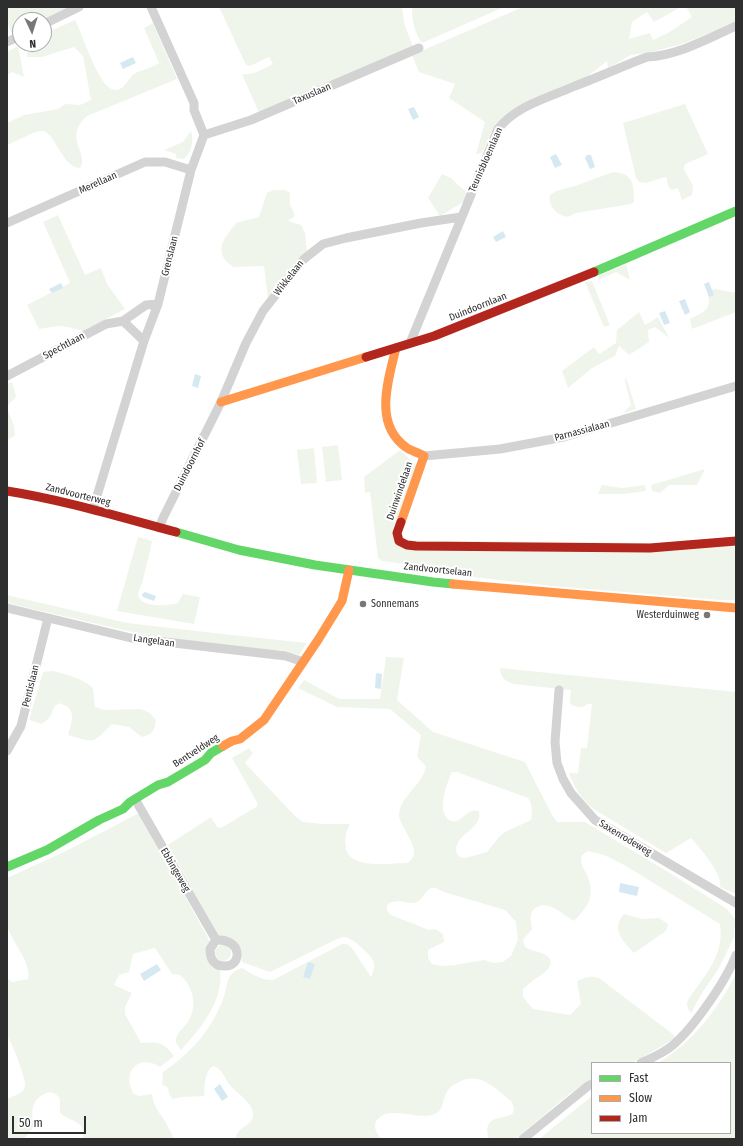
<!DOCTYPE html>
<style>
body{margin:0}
#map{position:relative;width:743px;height:1146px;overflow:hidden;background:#fff;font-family:"Fira Sans Condensed",sans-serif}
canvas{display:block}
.frame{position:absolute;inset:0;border:8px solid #2e2e2e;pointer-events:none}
.legend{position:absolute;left:591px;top:1062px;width:140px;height:72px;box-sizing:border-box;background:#fff;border:1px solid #ababab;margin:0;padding:5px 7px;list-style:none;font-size:12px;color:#2e2e2e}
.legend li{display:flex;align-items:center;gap:8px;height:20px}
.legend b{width:20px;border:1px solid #ababab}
.north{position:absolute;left:12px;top:12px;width:40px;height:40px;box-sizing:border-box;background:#fff;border:1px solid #ababab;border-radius:50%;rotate:176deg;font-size:11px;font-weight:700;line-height:16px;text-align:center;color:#2e2e2e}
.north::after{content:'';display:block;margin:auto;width:14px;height:18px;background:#777;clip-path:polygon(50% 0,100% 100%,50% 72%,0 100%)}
.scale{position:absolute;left:12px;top:1116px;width:74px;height:18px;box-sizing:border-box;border:2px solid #2e2e2e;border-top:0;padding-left:5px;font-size:12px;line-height:14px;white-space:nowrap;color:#2e2e2e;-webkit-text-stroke:3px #fff;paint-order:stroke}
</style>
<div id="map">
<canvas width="743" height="1146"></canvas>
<div class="frame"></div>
<ul class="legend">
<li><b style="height:5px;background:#63d668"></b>Fast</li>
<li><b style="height:5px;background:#ff974d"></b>Slow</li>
<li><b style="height:5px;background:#b3261e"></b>Jam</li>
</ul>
<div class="north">N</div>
<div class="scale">50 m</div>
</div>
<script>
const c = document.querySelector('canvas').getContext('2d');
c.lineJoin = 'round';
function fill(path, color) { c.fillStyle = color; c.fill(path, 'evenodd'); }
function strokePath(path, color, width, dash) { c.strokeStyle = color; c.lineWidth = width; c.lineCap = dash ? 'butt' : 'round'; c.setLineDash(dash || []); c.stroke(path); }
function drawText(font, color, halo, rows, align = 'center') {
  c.font = font + ' "Fira Sans Condensed",sans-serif'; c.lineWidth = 4; c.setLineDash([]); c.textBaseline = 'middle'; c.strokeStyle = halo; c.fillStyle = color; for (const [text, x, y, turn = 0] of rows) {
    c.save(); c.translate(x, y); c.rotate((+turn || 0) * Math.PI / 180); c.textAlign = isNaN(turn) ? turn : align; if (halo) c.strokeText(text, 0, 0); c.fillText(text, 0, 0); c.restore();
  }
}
const green = new Path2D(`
 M7 7H70L43 20H20V35L14 38 7 22Z
 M219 7H402L404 23 413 47 259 113 242 74C252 76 263 69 273 64L269 57 250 66 246 65Z
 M412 7H504L422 43C414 33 412 19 412 7Z
 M523 7H681L654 22 647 12 632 22 629 39 650 33 653 40 668 33 692 17 686 7H736V22L682 44 652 52 631 55 608 68 607 61 584 79 516 108 502 119 491 133 482 153 476 154 485 122 449 98 455 84 419 72 412 55Z
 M75 20C83 34 99 91 116 90 126 89 127 79 134 74 142 69 151 69 159 63L144 28 153 23 177 79 87 116C62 138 90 153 80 168 61 167 56 132 42 131 33 131 16 142 7 145V123L24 115 58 109 65 104 80 105 91 100 83 56 74 47 42 57H27L28 44H44V34Z
 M18 46 24 77 12 72 7 75V52Z
 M685 104 708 154 685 164 684 169 693 186 692 195 682 200 678 188 671 190 668 186 667 178 665 177 646 183 639 182 636 178 623 123Z
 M191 131C194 140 192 153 184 159L176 158V154L164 150 183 142Z
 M613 172C634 173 634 185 634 202L631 204 576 213 568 217C557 215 548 207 550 195L556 191 575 186Z
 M442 174 451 178 468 194 465 201 440 216 428 198Z
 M274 190H285L290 193V204L295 216 288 221 301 225 305 233 307 251 268 299 264 266 233 267C231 265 226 262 224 258 216 245 229 233 236 223L259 217 267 193Z
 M58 215 85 275 101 268 107 284 125 309 83 331 68 327 58 326 39 329 27 305 70 283 43 222Z
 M626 264 630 280 616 272 599 280 598 276Z
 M592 281 610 325 604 327 585 282Z
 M716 289 736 293V312L692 329 690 319C707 310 712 310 707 290Z
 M639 312 645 325 658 317 669 338 655 327 648 330 649 342 629 355 619 346 615 356 592 368 568 388 562 371 594 347 599 354 616 343 617 330Z
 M626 377 636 409 623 413 631 405 625 381Z
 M12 382 16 397 7 406V384Z
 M7 408 14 426 15 435 13 437 7 440Z
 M338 445 342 480 326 482 322 447Z
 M314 448 317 483 301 484 297 450Z
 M400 450 417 466 394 540 736 544V600H720L552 586 411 570V565L382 561 378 558 370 492 365 493 364 477Z
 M705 469 697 485H669L660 493 652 491 651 485Z
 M602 485 622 488 645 485 646 491 624 494H598Z
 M138 537 152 541C149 555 146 569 142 583 141 587 138 591 138 595 140 608 169 606 178 603L183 594 200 597 194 624 117 611Z
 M7 595 127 623 223 634 307 643 299 655 287 651 207 645 136 633 7 603Z
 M386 657 404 658 397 700 433 732 525 762 552 815 557 822H585L673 875 727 909 735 919 734 937 719 968 702 993 691 1013C687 1008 686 1005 688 1000 704 976 725 955 720 924L626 866 604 855 588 851 582 855C580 863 582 866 586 873 596 895 590 904 574 921 563 915 549 900 537 907 528 912 531 921 532 929L523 940 525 947C531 951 539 951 546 955 561 966 537 977 531 982 528 984 526 987 523 989V997L533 1009 570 1015 581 1004 577 981C585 978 589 975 599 978L674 1035 675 1038 672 1040 640 1059 631 1063H592V1079L569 1094 516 1139H489C478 1105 526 1128 511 1101 494 1088 480 1070 457 1083 451 1086 448 1089 445 1096 442 1102 443 1111 435 1114 419 1121 388 1104 377 1120 372 1126 377 1133 381 1139H235C236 1136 237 1133 239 1131 244 1125 253 1124 253 1115 253 1101 235 1093 229 1084 224 1077 222 1068 213 1066 204 1072 205 1086 204 1096L182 1097 173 1099C168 1095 170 1090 166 1086L162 1085 163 1072C190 1054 210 1031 222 1002 228 987 224 974 242 968 251 973 262 981 273 980L342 944H347L352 948 371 977C373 973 376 964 372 959 369 953 352 938 345 937 341 937 337 939 333 941L270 972 242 962V953L239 946 219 937 168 845 211 817 217 827 221 828 256 807 258 804 232 758 249 748 253 753 245 763 295 816 303 822 322 824H350C346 832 344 838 346 848 350 870 390 863 407 863 427 853 398 827 399 814 401 795 423 785 426 766L417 757 421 735 390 709 337 707 298 688 304 680 339 699H380ZM452 772H457L528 798C533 805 532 812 531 820L505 832 499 837 487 852 465 858 460 857 457 854C451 834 484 830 479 811 469 808 465 817 457 821 454 822 451 821 449 820 436 811 447 783 452 772ZM431 888H436L444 892 505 910 516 922 518 940 511 956 503 962 494 963 484 960 455 965 442 966 432 964 428 958V950L444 942 443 934 435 929 429 930 391 915C387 912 386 909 388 904 400 897 408 906 417 902 423 899 425 891 431 888Z
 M500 668 736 692V894L720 887C723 874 700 848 691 838L666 853 592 808C581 798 574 787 569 773H578L581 748H587L592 704C587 703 587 705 583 707 579 708 574 706 570 704L571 690 513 684C504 680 501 678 500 668Z
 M53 671C68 675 82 678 93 688L95 707 105 710 141 709 150 713 156 720C155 729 153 735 142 737L129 727 112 724C92 744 95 743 68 735 71 725 77 710 64 705 61 704 60 703 58 704 53 706 53 711 51 715 50 718 45 721 42 724L29 720 43 672Z
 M139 813C157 845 175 877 192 909 201 926 218 952 220 970 224 1001 200 1029 181 1050 179 1047 175 1043 176 1039 177 1033 183 1028 187 1023 198 1007 194 987 180 975L172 974 155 948 133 954 129 972 119 975 114 985 132 993 125 1007V1014L141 1043C158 1042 163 1041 174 1056L160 1067C158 1066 155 1064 152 1063 131 1058 124 1079 134 1094L139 1096 152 1094C153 1106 159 1112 165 1121 168 1127 171 1133 174 1139H83C87 1121 69 1121 60 1113 59 1101 64 1096 49 1092 32 1098 30 1110 34 1126L24 1139H7V1099C13 1096 22 1094 25 1087 27 1081 12 1041 7 1037V978L12 982 28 979C32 964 13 943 8 928 5 919 7 889 7 878L66 851Z
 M624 914 642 919 659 918 668 924 666 931 634 953C628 947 617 936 618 926 618 922 621 918 624 914Z
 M215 953a8 8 0 1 1 16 0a8 8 0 1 1-16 0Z
 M736 974V1139H539L592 1096V1133H730V1063H658C692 1043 718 1009 736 974Z`);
const water = new Path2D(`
 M133 57 136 63 123 69 120 63Z
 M414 107 419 117 413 120 408 109Z
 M556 154 562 165 555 168 550 157Z
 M587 155H591L595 167 590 169 585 158Z
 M503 231 506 237 496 242 493 237Z
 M709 282 714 295 709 297 704 284Z
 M61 283 63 288 52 293 49 289Z
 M685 299 690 312 685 315 679 301Z
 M665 311 670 323 664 325 659 313Z
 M195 374 201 376 198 388 192 386Z
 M145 592 156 596 154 601 143 597 142 594Z
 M376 673 382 674 381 689 375 688Z
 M620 883 639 887 637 896 619 892Z
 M308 962 315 964 310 979 303 977Z
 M157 964 161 970 144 981 140 974Z
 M220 1084 228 1097 222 1101 214 1089Z`);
const street = new Path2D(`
 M44 24 79 7
 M7 42 20 36
 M204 135 251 120 419 48
 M7 223 145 162H165L191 170
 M123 321 144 341
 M410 343 498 129C517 105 548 98 575 86 599 77 623 66 647 57 679 55 707 39 736 26
 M7 376 106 324 123 321 146 305 158 304
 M424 456 500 449 564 437 736 386
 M93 509 144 341 158 304 191 170 204 135 194 110V103L151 7
 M159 528 163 518 221 402 246 343 263 311 304 259 323 244 346 238 421 223 461 217
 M7 608 131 638 286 656 303 662
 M559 690 555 742 557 763 563 779 571 793 595 820 736 903
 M7 751 21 726 48 618
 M135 799 216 940
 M216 940C242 938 243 966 225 966 221 966 218 966 215 963 211 960 210 954 210 949Z
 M641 1063C652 1058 664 1053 673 1045 694 1027 726 981 736 955
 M523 1139 588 1086 592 1084`);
const fast = new Path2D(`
 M594 272 736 211
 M176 532 239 550 315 565 433 582 453 584
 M7 867 47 850 99 820 123 809 130 802 158 785 168 782 205 760 211 753 223 746`);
const slow = new Path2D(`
 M396 348C388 381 373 425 407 448 412 451 419 453 424 456L401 522
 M221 402 366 357
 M453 584 736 608
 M223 746 232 741 240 739 264 720 318 640 342 601 349 570`);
const jam = new Path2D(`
 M366 357 434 336 594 272
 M7 491C64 500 120 517 176 532
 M401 522 397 533 399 541 407 545 416 546 650 548 736 541`);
const markers = [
 [363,604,4,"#777"],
 [707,615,4,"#777"]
];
const streetNames = [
 ["Taxuslaan",312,94,-23],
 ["Teunisbloemlaan",486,160,-66],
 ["Merellaan",98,183,-24],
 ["Grenslaan",170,256,-76],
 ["Wikkelaan",289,278,-52],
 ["Duindoornlaan",478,307,-22],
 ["Spechtlaan",64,346,-28],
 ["Parnassialaan",582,431,-15],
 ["Duindoornhof",190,465,-63],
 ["Duinwindelaan",400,491,-71],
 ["Zandvoorterweg",78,495,14],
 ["Zandvoortselaan",438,570,6],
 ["Langelaan",154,641,8],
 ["Pentislaan",31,686,-76],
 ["Bentveldweg",196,751,-33],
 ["Saxenrodeweg",625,838,31],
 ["Ebbingeweg",175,870,60]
];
const poiNames = [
 ["Sonnemans",371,604],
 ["Westerduinweg",699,615,"right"]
];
fill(green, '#f0f5eb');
fill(water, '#d6e9f3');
strokePath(street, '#d3d3d3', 9);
strokePath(fast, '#63d668', 9);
strokePath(slow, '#ff974d', 9);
strokePath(jam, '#b3261e', 9);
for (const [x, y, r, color] of markers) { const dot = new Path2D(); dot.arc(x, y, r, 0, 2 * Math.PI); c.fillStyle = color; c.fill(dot); strokePath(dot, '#fff', 1.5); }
drawText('10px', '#2e2e2e', '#fff', streetNames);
drawText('10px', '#2e2e2e', '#fff', poiNames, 'left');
</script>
